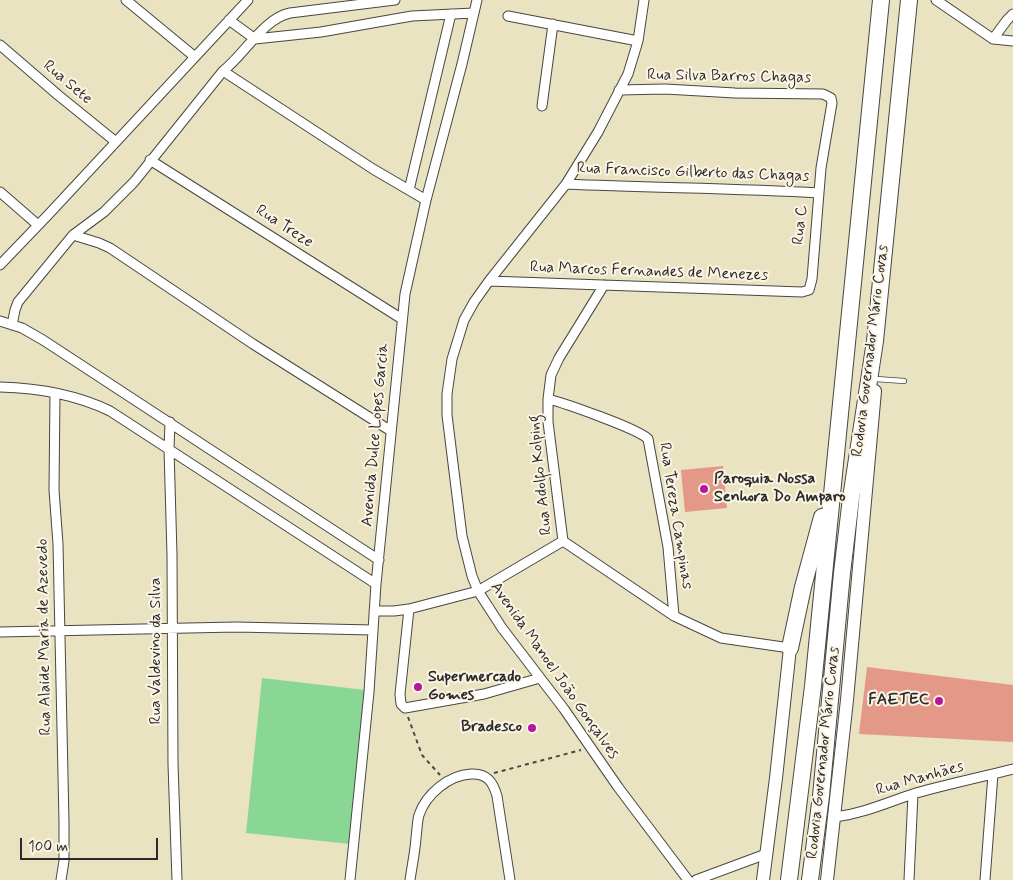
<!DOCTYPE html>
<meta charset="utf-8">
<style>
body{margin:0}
#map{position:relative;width:1013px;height:880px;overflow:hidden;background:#e9e3c1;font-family:Mynerve,sans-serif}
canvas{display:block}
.scale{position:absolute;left:20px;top:838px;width:138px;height:22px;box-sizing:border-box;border:2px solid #2b2b2b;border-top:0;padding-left:6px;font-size:15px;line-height:18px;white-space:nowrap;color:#2b2b2b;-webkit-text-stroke:4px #fcf5e5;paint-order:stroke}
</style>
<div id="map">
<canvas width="1013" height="880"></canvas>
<div class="scale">100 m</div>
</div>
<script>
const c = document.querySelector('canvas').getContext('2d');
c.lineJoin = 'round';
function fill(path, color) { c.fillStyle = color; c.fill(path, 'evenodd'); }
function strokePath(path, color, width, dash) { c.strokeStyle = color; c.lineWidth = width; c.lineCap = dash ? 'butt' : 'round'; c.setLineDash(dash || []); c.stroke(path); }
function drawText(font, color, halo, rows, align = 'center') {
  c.font = font + ' Mynerve,sans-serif'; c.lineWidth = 4; c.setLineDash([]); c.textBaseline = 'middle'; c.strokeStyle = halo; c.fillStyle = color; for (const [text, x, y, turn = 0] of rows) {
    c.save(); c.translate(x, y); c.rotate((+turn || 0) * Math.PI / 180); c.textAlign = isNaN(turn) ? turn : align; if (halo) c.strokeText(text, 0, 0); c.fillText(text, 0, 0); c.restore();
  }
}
const green = new Path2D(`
 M262 678 365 690 350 844 246 833Z`);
const building = new Path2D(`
 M723 466 727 508 685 512 681 470Z
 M867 667 1013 685V742L859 734Z`);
const path = new Path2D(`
 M408 717 422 755 440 775
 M494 773 581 750`);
const lane = new Path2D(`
 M876 379 904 381`);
const street = new Path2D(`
 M126 0 195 57
 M644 0 638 41 628 74 598 132 566 184 489 281 474 302 464 320 452 359 447 394V415L462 536 472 576 478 591 502 628 564 709 618 787 688 880
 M936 0 993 39 1013 41
 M508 16 638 41
 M229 20 255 39 321 32 412 16 474 13
 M993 39 1007 20 1013 14
 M0 45 58 95 116 142
 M223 71 373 169 426 200
 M542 106 553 24
 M150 160 402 319
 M566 184C650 188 735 188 819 193
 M409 190 451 14
 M0 192 38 225
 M73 235 99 243 110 248 253 344 391 431
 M0 265 48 215 248 0
 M489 281 802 292 809 290 812 279 821 168 832 103 831 98 823 94 735 93 665 89 619 90
 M0 321 22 328 43 340 379 560
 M12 325 15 310 18 302 73 235 104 212 134 182 223 71C244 55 264 18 290 13L395 0
 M0 387C38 388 75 394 110 411L376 584
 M55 393 54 490 58 544 64 822V861L61 880
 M548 399C564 403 639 429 648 439L668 547 674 616
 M170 422 169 449 172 555 173 764 177 880
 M563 541 548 422V399L551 375 559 358 604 285
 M563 541 674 616 721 638 790 648
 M409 609 400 694 401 704 405 708 484 694 540 678
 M374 611H394L409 609 478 591 563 541
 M0 632 236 627 373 630
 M835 817C865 813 888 802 916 793 948 784 981 777 1013 769
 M350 880 369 692 376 584 405 294 426 200 462 64 477 0
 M410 880C412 866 415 852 416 838 417 831 417 822 419 815 426 794 449 775 471 774 487 773 493 782 497 796L510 880
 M696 880 766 854
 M909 880 913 794
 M985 880 993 774`);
const secondary = new Path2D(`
 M763 880 776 778 790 648
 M827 880 847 700 875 391`);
const highway = new Path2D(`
 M790 648 803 587 822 517
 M789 880 813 686 881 0
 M810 880 821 796 842 573 851 498 875 341 909 0`);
const markers = [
 [704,489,5,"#b5179e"],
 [418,687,5,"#b5179e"],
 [939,701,5,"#b5179e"],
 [532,728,5,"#b5179e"]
];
const streetNames = [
 ["Rua Silva Barros Chagas",729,77,1],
 ["Rua Sete",67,83,40],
 ["Rua Francisco Gilberto das Chagas",693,173,2],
 ["Rua C",801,225,-84],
 ["Rua Treze",284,227,33],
 ["Rua Marcos Fernandes de Menezes",649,272,2],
 ["Rodovia Governador Mário Covas",871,351,-83],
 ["Avenida Dulce Lopes Garcia",376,435,-85],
 ["Rua Adolfo Kolping",541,475,-96],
 ["Rua Tereza Campinas",675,516,81],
 ["Rua Alaide Maria de Azevedo",45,637,-91],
 ["Rua Valdevino da Silva",157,651,-90],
 ["Avenida Manoel João Gonçalves",554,671,55],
 ["Rodovia Governador Mário Covas",824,753,-84],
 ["Rua Manhães",920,779,-16]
];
const poiNames = [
 ["Paroquia Nossa",714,480],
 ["Senhora Do Amparo",714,498],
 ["Supermercado",428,678],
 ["Gomes",428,696],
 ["FAETEC",929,701,"right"],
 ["Bradesco",522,728,"right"]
];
fill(green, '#8ad795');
fill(building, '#e49988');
strokePath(lane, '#484742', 6);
strokePath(street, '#484742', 11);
strokePath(secondary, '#484742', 14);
strokePath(highway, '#484742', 18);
strokePath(path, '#484742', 2, [4, 4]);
strokePath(lane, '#fff', 4.5);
strokePath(street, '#fff', 9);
strokePath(secondary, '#fff', 12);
strokePath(highway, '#fff', 16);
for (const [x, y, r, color] of markers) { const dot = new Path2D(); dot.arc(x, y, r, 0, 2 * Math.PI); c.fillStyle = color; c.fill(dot); strokePath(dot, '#fcf5e5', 2); }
drawText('16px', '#2b2b2b', '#fcf5e5', streetNames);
drawText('bold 16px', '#2b2b2b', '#fcf5e5', poiNames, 'left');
</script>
